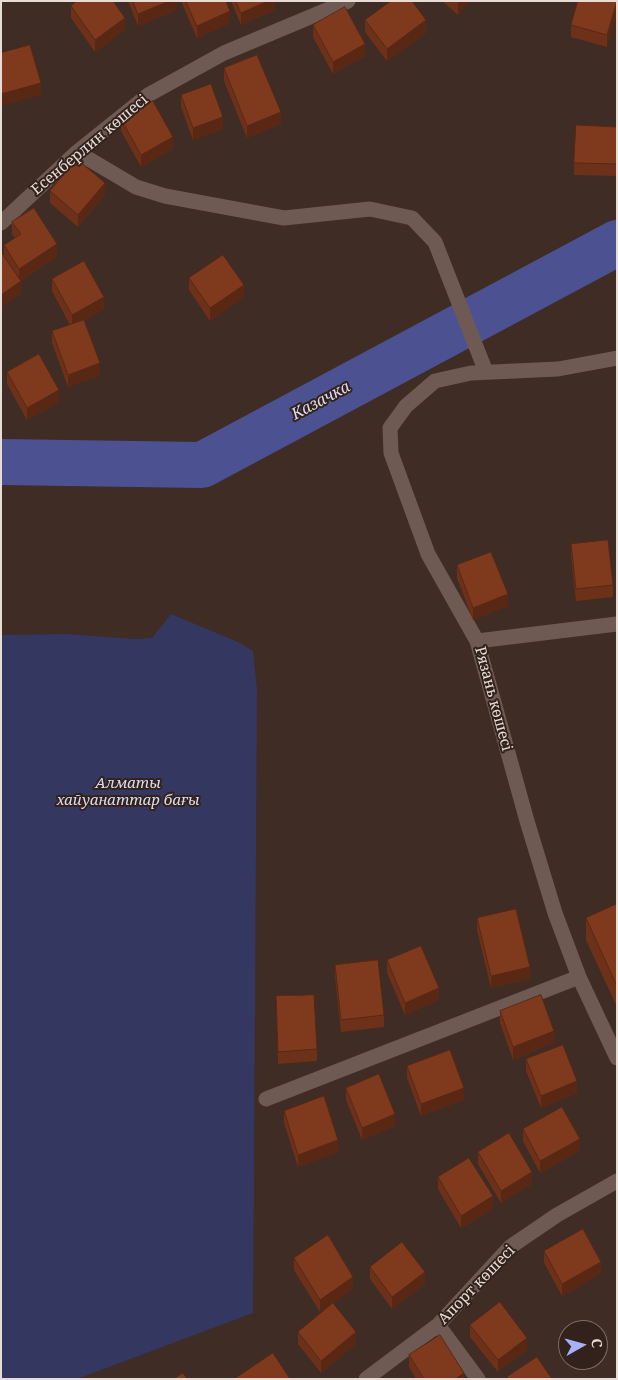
<!DOCTYPE html>
<meta charset="utf-8">
<style>
body{margin:0}
#map{position:relative;width:618px;height:1380px;overflow:hidden;background:#3e2c25;font-family:"Noto Serif",serif}
canvas{display:block}
.frame{position:absolute;inset:0;border:2px solid #e8dcd7;pointer-events:none}
.north{position:absolute;left:558px;top:1320px;width:50px;height:50px;box-sizing:border-box;background:#33221c;border:1px solid #7b6c67;border-radius:50%;rotate:83deg;font-size:14px;font-weight:700;line-height:20px;text-align:center;color:#e8dcd7}
.north::after{content:'';display:block;margin:auto;width:18px;height:22px;background:#a8b0fc;clip-path:polygon(50% 0,100% 100%,50% 72%,0 100%)}
</style>
<div id="map">
<canvas width="618" height="1380"></canvas>
<div class="frame"></div>
<div class="north">С</div>
</div>
<script>
const c = document.querySelector('canvas').getContext('2d');
c.lineJoin = 'round';
function fill(path, color) { c.fillStyle = color; c.fill(path, 'evenodd'); }
function strokePath(path, color, width, dash) { c.strokeStyle = color; c.lineWidth = width; c.lineCap = dash ? 'butt' : 'round'; c.setLineDash(dash || []); c.stroke(path); }
function drawText(font, color, halo, rows, align = 'center') {
  c.font = font + ' "Noto Serif",serif'; c.lineWidth = 4; c.setLineDash([]); c.textBaseline = 'middle'; c.strokeStyle = halo; c.fillStyle = color; for (const [text, x, y, turn = 0] of rows) {
    c.save(); c.translate(x, y); c.rotate((+turn || 0) * Math.PI / 180); c.textAlign = isNaN(turn) ? turn : align; if (halo) c.strokeText(text, 0, 0); c.fillText(text, 0, 0); c.restore();
  }
}
const green = new Path2D(`
 M171 614 238 642 253 651 257 689 253 1313 77 1379H1V635L66 634 134 639 152 638Z`);
const river = new Path2D(`
 M1 462 202 465 617 243`);
const minor = new Path2D(`
 M77 152 136 187 165 196 284 218 370 209 412 218 435 242 486 372
 M1 223 77 152 148 95 224 53 348 1
 M617 358 558 369 471 373 435 381 406 406 390 428 391 453 428 554 477 641 527 821 555 913 579 977 617 1058
 M477 641 617 624
 M266 1099 579 977
 M438 1325 478 1379
 M366 1379 438 1325 510 1247 557 1215 617 1181`);
const wall = new Path2D(`
 M128 1H177V10L138 26Z
 M181 1H226L230 23 197 38Z
 M231 1H275V10L241 25Z
 M442 1H470L458 15Z
 M617 1 607 47 571 37V25Z
 M71 6 125 30 95 52 71 18Z
 M365 20 426 33 387 61 365 32Z
 M313 25 365 56 333 74 313 37Z
 M224 68 281 124 247 138 224 81Z
 M181 95 223 129 193 140 181 107Z
 M121 119 173 149 141 167 121 131Z
 M617 127V176L574 175V163Z
 M50 191 105 195 78 227 50 203Z
 M12 222 57 257 20 281 21 293 1 307V252L4 256V245L15 238 12 234Z
 M189 278 244 297 210 321 189 290Z
 M52 279 104 309 84 321 100 375 68 387 52 343V331L70 325 52 291Z
 M7 372 59 402 27 420 7 384Z
 M571 544 613 585V597L576 601 571 556Z
 M457 565 508 606 473 620 457 578Z
 M617 904V1007L586 940V918Z
 M477 918 530 979 491 988 477 930Z
 M387 960 439 1000 405 1015 387 973Z
 M335 965 384 1015V1027L341 1032 335 977Z
 M276 996 317 1049V1061L278 1064Z
 M500 1011 554 1043 513 1060 500 1023Z
 M526 1059 577 1093 541 1108 526 1071Z
 M407 1066 464 1100 421 1116 407 1078Z
 M346 1088 395 1126 362 1140 346 1100Z
 M284 1111 338 1152 298 1167 284 1123Z
 M523 1129 580 1151 540 1173 523 1141Z
 M478 1152 532 1184 501 1203 478 1164Z
 M438 1177 493 1209 461 1228 438 1189Z
 M544 1251 601 1274 562 1296 544 1263Z
 M294 1258 353 1289 320 1312 294 1270Z
 M370 1267 425 1284 392 1309 370 1279Z
 M470 1325 527 1350 498 1372 470 1337Z
 M298 1332 356 1344 321 1373 298 1344Z
 M409 1355 464 1379H416L409 1367Z`);
const shadedWall = new Path2D(`
 M169 1H177V10L138 26V14Z
 M268 1H275V10L241 25V13Z
 M460 1H470L458 15V3Z
 M617 2V14L607 47V35Z
 M230 11V23L197 38V26Z
 M125 18V30L95 52V40Z
 M426 20V33L387 61V49Z
 M365 44V56L333 74V62Z
 M41 83V95L1 106V94Z
 M281 112V124L247 138V126Z
 M223 117V129L193 140V128Z
 M173 137V149L141 167V155Z
 M105 183V195L78 227V215Z
 M57 244V257L19 281V269Z
 M21 281V293L1 307V295Z
 M244 285V297L210 321V308Z
 M104 297V309L72 328V315Z
 M100 363V375L68 387V375Z
 M59 390V402L27 420V408Z
 M508 594V606L473 620V608Z
 M530 967V979L491 988V976Z
 M439 988V1000L405 1015V1003Z
 M554 1031V1043L513 1060V1047Z
 M577 1081V1093L541 1108V1096Z
 M464 1088V1100L421 1116V1104Z
 M395 1114V1126L362 1140V1128Z
 M580 1139V1151L540 1173V1161Z
 M338 1140V1152L298 1167V1155Z
 M532 1172V1184L501 1203V1191Z
 M493 1196V1209L461 1228V1216Z
 M601 1262V1274L562 1296V1284Z
 M425 1272V1284L392 1309V1297Z
 M353 1277V1289L320 1312V1300Z
 M356 1332V1344L321 1373V1361Z
 M527 1338V1350L498 1372V1360Z
 M464 1373V1379H455Z`);
const building = new Path2D(`
 M77 1H113L125 18 95 40 71 6Z
 M133 1H169L138 14Z
 M186 1H226L230 11 197 26Z
 M236 1H268L241 13Z
 M391 1H412L426 20 387 49 365 20Z
 M578 1H617L607 35 571 25Z
 M345 7 365 44 333 62 313 25Z
 M30 45 41 83 1 94V53Z
 M257 55 281 112 247 126 224 68Z
 M211 84 223 117 193 128 181 95Z
 M153 101 173 137 141 155 121 119Z
 M576 125 617 127V164L574 163Z
 M77 159 105 183 78 215 50 191Z
 M34 208 57 244 19 269 4 245 21 234 12 222Z
 M1 252 21 281 1 295Z
 M223 255 244 285 210 308 189 278Z
 M84 261 104 297 72 315 52 279Z
 M84 320 100 363 68 375 52 331Z
 M39 354 59 390 27 408 7 372Z
 M608 540 613 585 576 589 571 544Z
 M491 552 508 594 473 608 457 565Z
 M617 904V986L586 918Z
 M516 909 530 967 491 976 477 918Z
 M421 946 439 988 405 1003 387 960Z
 M378 960 384 1015 341 1020 335 965Z
 M314 995 317 1049 278 1052 276 996Z
 M541 995 554 1031 513 1047 500 1011Z
 M563 1045 577 1081 541 1096 526 1059Z
 M450 1050 464 1088 421 1104 407 1066Z
 M379 1074 395 1114 362 1128 346 1088Z
 M324 1096 338 1140 298 1155 284 1111Z
 M562 1107 580 1139 540 1161 523 1129Z
 M509 1133 532 1172 501 1191 478 1152Z
 M469 1158 493 1196 461 1216 438 1177Z
 M583 1229 601 1262 562 1284 544 1251Z
 M328 1235 353 1277 320 1300 294 1258Z
 M402 1242 425 1272 392 1297 370 1267Z
 M500 1302 527 1338 498 1360 470 1325Z
 M333 1303 356 1332 321 1361 298 1332Z
 M440 1335 464 1373 455 1379H424L409 1355Z
 M273 1353 290 1379H236V1378Z
 M537 1357 552 1379H508L507 1377Z
 M183 1373 187 1379H174Z`);
const streetNames = [
 ["Есенберлин көшесі",90,145,-40],
 ["Рязань көшесі",493,699,75],
 ["Апорт көшесі",477,1285,-46]
];
const parkNames = [
 ["Алматы",128,784],
 ["хайуанаттар бағы",128,801]
];
const waterNames = [
 ["Казачка",321,401,-28]
];
fill(green, '#343760');
strokePath(river, '#4c5192', 46);
strokePath(minor, '#6e5a52', 15);
fill(wall, '#6d3119');
fill(shadedWall, '#592814');
fill(building, '#7f391d');
strokePath(building, '#592814', 1);
drawText('15px', '#e8dcd7', '#33221c', streetNames);
drawText('italic 15px', '#daddf1', '#33221c', parkNames);
drawText('italic 16px', '#d9dcf0', '#33221c', waterNames);
</script>
